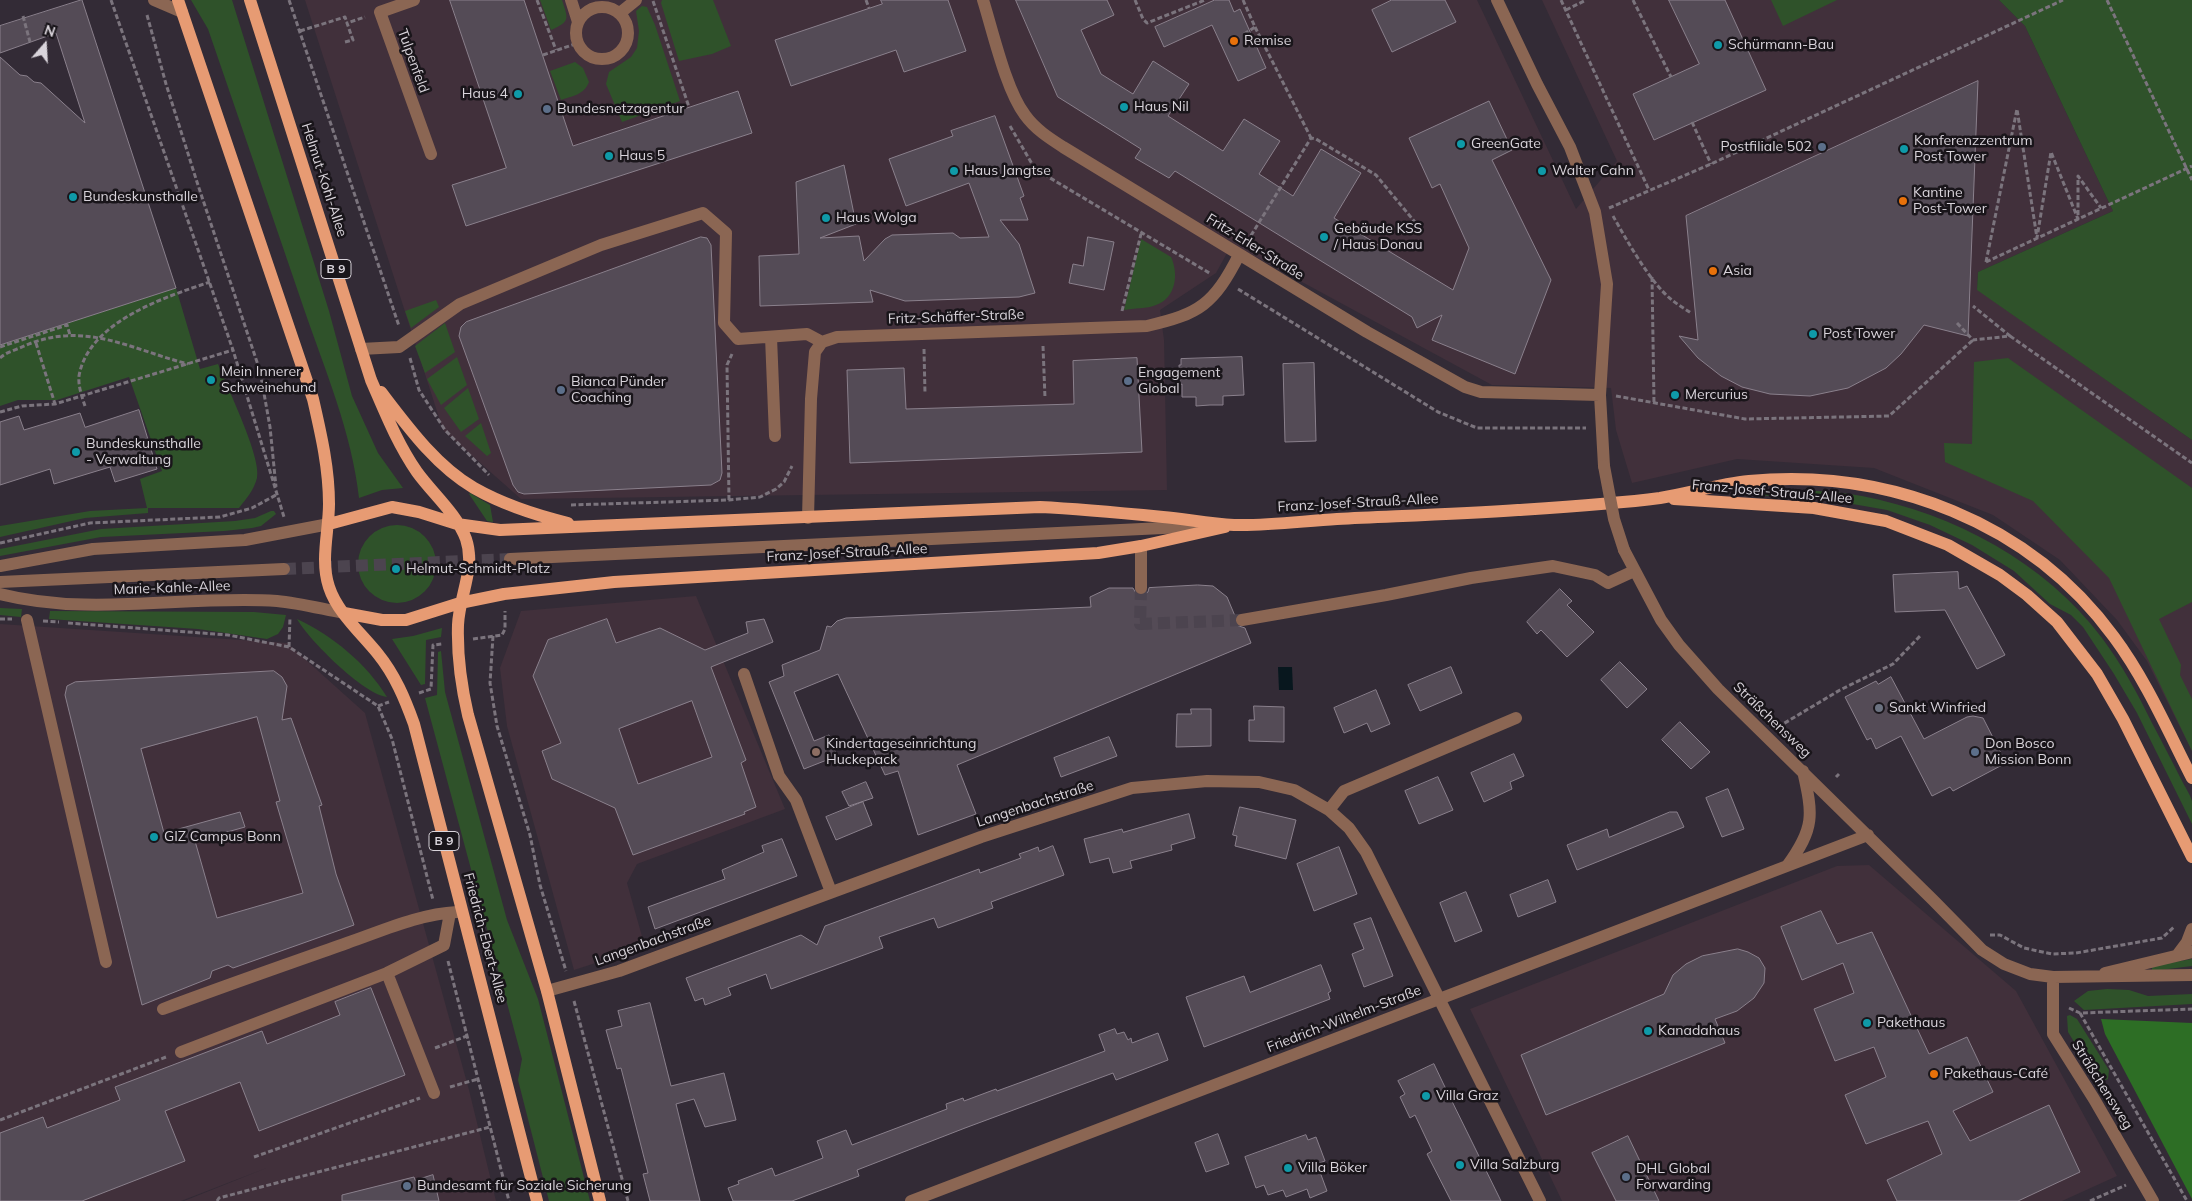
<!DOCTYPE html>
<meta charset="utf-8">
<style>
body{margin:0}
#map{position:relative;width:2192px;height:1201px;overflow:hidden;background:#332b36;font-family:Mulish,sans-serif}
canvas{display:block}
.north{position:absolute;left:20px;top:20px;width:50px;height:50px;-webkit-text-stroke:4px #19151a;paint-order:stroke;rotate:19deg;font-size:14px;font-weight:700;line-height:20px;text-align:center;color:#d9d4db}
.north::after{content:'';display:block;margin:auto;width:18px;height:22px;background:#d9d4db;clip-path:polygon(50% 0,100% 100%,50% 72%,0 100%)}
</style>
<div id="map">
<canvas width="2192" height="1201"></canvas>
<div class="north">N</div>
</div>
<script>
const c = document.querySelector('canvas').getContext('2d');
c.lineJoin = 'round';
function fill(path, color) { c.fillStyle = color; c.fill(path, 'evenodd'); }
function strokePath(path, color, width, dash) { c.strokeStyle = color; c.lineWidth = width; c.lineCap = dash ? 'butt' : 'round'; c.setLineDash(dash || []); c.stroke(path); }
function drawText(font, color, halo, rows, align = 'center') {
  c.font = font + ' Mulish,sans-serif'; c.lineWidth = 5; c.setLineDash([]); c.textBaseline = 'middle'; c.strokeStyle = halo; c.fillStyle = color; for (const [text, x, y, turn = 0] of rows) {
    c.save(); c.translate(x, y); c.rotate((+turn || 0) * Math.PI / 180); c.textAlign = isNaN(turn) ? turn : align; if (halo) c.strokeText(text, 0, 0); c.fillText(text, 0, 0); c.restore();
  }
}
const commercial = new Path2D(`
 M305 0H1477L1576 209 1617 161 1542 0H1999L2025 26 2113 211 1978 272 1977 289 2192 440V751L2147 661 2117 620 2060 560 1993 515 1874 468 1737 459 1632 483 1616 430 1611 388 1492 385 1232 244 1216 273 1160 310 1164 340 1167 490 521 499 443 430Z
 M696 596 785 809 637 864 627 883 645 947 574 970 507 726 500 668 521 611Z
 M0 624 287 643 365 713 469 1090 496 1201H184L269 1167 181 1201H0Z
 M1869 865 2016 991 2117 1176 2062 1201H1562L1470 1009 1837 866Z`);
const green = new Path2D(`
 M191 0H232L329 311 352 396 378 453 403 488 382 490 359 498C352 433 325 370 304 309 272 215 240 122 208 29Z
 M540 0H562C568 19 571 21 551 30Z
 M662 0H713L731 46 712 54 679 61 661 3Z
 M1771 0H1837L1783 26Z
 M1999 0H2192V440L1977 290 1978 272 2113 211 2025 26Z
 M642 6 647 7 655 25 680 101 622 122 606 84 609 72 631 57 637 48 639 31 636 11Z
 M575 62 583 68 589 82C584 95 572 96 561 100L550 71Z
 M1141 239 1171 257C1179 274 1176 298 1156 305 1147 309 1134 308 1124 310Z
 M176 288 200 369 218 364C227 387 262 458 257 478 254 490 246 499 239 508H148V513L85 518 0 537V526L90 511 147 508 140 479 162 471 129 377 57 400H18L0 406V345Z
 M436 300 439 307 411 328 405 311Z
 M445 323 455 352 425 373 415 346Z
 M457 357 467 385 441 405 427 379Z
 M2008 358 2192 488V602L2159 619 2181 665 2180 675 2192 699V751L2109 578 2033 501 1945 462 1944 443 1972 444 1974 362Z
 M468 388 479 419 461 432 444 408Z
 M481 423 491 453 487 456 465 436Z
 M1749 490C1786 490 1825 489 1862 496 1954 514 2045 562 2102 638 2122 665 2138 694 2152 723 2162 742 2172 761 2182 781 2185 787 2190 794 2192 801 2192 808 2192 817 2192 824L2137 713 2114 674 2083 627 2071 615 2050 604 2014 571 1972 545 1930 525 1887 510 1818 498 1749 495 1747 491Z
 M470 493 490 505 493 522 487 521 469 494Z
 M271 511H274L276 514 261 526 252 528 224 531 101 537 0 556V549L101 529 235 521 255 518Z
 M358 564a39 39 0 1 1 78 0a39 39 0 1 1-78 0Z
 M0 608 22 609 21 617 0 615Z
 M50 611 254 612 286 615 283 627 278 634 267 639 198 629 49 619Z
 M297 619C333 636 366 663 387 697 363 694 309 640 297 619Z
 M442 628 441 637 426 640 425 684 421 685 392 639 413 636Z
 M441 651 445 692 507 920 538 999 590 1201H549L518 1080 522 1059 425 698 437 695 438 652Z
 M2192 959V966L2152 971V966Z
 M2107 989 2129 990 2148 996 2192 994V1004L2084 1010 2074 1001 2088 991Z
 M2070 1015 2077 1019 2109 1070 2108 1079 2099 1083 2068 1032 2067 1016Z`);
const forest = new Path2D(`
 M2101 1019 2192 1023V1199L2105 1034Z`);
const water = new Path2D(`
 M1278 667H1292L1293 690H1279Z`);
const building = new Path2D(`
 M82 0 176 288 0 345V57L20 75 27 76 34 82 41 83 85 123 56 33 0 53V26Z
 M450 0H524L573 146 738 91 752 133 466 226 452 185 506 168Z
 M881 0H948L966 51 904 72 896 50 791 86 775 40 882 4Z
 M1016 0H1107L1114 15 1081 30 1101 74 1133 94 1153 61 1189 84 1168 116 1223 151 1244 119 1280 141 1259 174 1293 196 1321 149 1361 173 1334 218 1453 290 1469 248 1440 184 1432 188 1409 138 1489 101 1512 150 1492 160 1551 280 1515 374 1432 340 1442 315 1417 328 1412 317 1175 171 1169 178 1135 158 1141 149 1058 97Z
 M1215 0H1229L1234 12 1240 9 1266 68 1238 81 1212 25 1164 47 1155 27Z
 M1392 0H1445L1456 22 1392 52 1372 10Z
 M1669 0H1725L1766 90 1654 140 1633 94 1699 64Z
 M1978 81 1968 336 1924 325 1901 354 1886 368 1848 388 1810 396 1770 394 1742 387 1721 376 1698 358 1679 336 1698 340 1686 216Z
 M995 116 1024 196 1020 198 1028 220H1000L1019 244 1035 293 1019 297 905 301 870 290 873 302 760 306 759 256 799 254 796 182 844 165 856 224 820 238 859 236 864 261 885 239 892 235 953 233 960 238 989 237 969 183 906 206 889 159 953 136 951 131Z
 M701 237 707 238 711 245 722 473 720 480 711 485 524 494 518 492 513 485 459 336 461 327 466 322Z
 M1088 237 1114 242 1104 290 1069 283 1073 264 1083 266Z
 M1242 357 1244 395 1223 396V405H1210L1196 406V397H1182V384L1180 385 1179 365H1181V359Z
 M1137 358 1142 452 850 463 847 370 904 368 906 409 1074 404 1073 361Z
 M1314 363 1316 441 1285 442 1283 364Z
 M139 410 157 469 115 482 110 467 54 484 50 469 0 485V422L19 416 24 430 80 413 85 427Z
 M1958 572 1959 589 1967 586 2005 655 1977 669 1945 610 1895 612 1893 575Z
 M1198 585 1213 586 1227 597 1235 616 1236 625 1245 628 1251 643 957 765 976 814 918 835 898 771 885 775 838 674 794 692 814 741 829 735 837 756 804 769 769 682 784 676 782 665 820 650 827 626 831 627 837 621 846 618 1091 607 1090 597 1109 588H1133L1137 595 1141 596 1148 592 1149 588Z
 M1560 589 1572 601 1567 605 1594 632 1567 657 1541 630 1537 634 1527 622Z
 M607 619 616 643 660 628 705 650 748 633 746 622 764 619 773 642 711 667 746 760 741 763 756 807 744 812 745 814 633 855 615 808 552 779 542 751 561 743 533 676 548 640ZM692 701 712 757 638 784 619 729Z
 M1620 662 1647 689 1627 708 1601 680Z
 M1451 667 1462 693 1420 711 1408 685Z
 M274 671 282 677 287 686 282 720 291 718 322 805 319 806 336 874 354 925 233 968 228 965 212 971 210 978 142 1005 65 695 67 686 75 682ZM257 717 280 801 276 802 303 893 217 918 195 841 245 827 240 812 164 833 141 749Z
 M1891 677 1924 739 1967 717 1973 716 1983 718 2006 763 1953 791 1950 787 1932 796 1901 736 1876 749 1871 738 1867 740 1845 697 1876 681 1878 684Z
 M1376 690 1390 724 1371 732 1367 723 1344 733 1334 708Z
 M1254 706 1284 707V742L1249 741V720H1254Z
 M1191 709H1211V746L1176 747 1177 714H1191Z
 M1680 722 1710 752 1691 769 1662 740Z
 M1109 737 1117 756 1061 777 1054 758Z
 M1514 754 1524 776 1510 782 1512 789 1484 802 1471 773Z
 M1438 777 1453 810 1419 824 1405 791Z
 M866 782 873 798 849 806 842 792Z
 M1728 789 1744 829 1722 837 1706 798Z
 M863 802 872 825 836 840 826 817Z
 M1240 807 1296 820 1286 859 1235 846 1237 836 1233 835Z
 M1670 812H1677L1684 827 1577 870 1567 845 1607 829 1609 837Z
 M1189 814 1195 838 1171 845 1172 850 1130 861 1132 868 1113 873 1109 858 1090 863 1084 839 1122 829 1123 832Z
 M782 839 797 876 655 929 648 907 725 879 722 870 764 852 762 846Z
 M1053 846 1064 875 991 902 993 908 938 928 934 918 879 937 883 948 771 989 766 974 728 988 731 995 705 1005 703 998 695 1001 686 978 801 935 817 945 825 926 979 869 980 873 1021 858 1019 854 1028 851 1038 847 1039 851Z
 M1339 847 1357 894 1314 911 1297 864Z
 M1548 880 1556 902 1518 917 1510 895Z
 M1466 892 1482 931 1455 942 1440 903Z
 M1821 911 1837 944 1872 932 1929 1054 1967 1037 1993 1092 1953 1111 1970 1141 2049 1105 2080 1172 2018 1201H1897L1887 1180 1942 1154 1928 1121 1866 1144 1845 1095 1886 1077 1874 1047 1835 1061 1814 1009 1854 993 1843 963 1802 980 1781 927Z
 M1371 918 1393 976 1364 987 1352 954 1364 949 1354 924Z
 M1738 949 1748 952 1759 958 1765 968 1764 983 1754 998 1737 1011 1715 1019 1725 1043 1546 1115 1521 1055 1664 994 1673 975 1686 964 1702 956Z
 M1321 965 1331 991 1328 993 1330 999 1204 1047 1186 997 1244 976 1250 992Z
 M371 988 405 1075 259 1131 240 1082 165 1111 185 1161 82 1201H0V1133L43 1117 47 1128 120 1100 115 1087 262 1031 267 1044 340 1015 335 1002Z
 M650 1003 671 1086 724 1073 736 1120 705 1127 694 1099 676 1104 700 1201H650L643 1174 648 1173 621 1068 617 1069 606 1030 622 1026 618 1011Z
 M1115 1029 1117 1034 1124 1032 1128 1040 1131 1038 1132 1043 1158 1033 1168 1060 1116 1080 1113 1073 965 1128 857 1170 859 1176 792 1201H733L728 1188 739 1184 738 1181 772 1168 775 1176 823 1158 817 1141 846 1130 852 1145 947 1109 946 1104 963 1098 964 1101 996 1089 997 1091 1030 1079 1105 1051 1099 1035Z
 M1434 1064 1443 1083 1501 1201H1451L1427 1154 1432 1151 1415 1115 1410 1118 1400 1097 1405 1094 1398 1081Z
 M1218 1134 1229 1164 1206 1172 1195 1143Z
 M1306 1135 1308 1140 1316 1137 1325 1161 1317 1164 1327 1191 1310 1198 1307 1189 1286 1197 1283 1190 1268 1195 1264 1185 1256 1188 1245 1157Z
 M1628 1136 1659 1201H1616L1592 1153Z
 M433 1175 439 1201H342V1195L414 1177 415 1180Z`);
const minorTunnel = new Path2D(`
 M284 569 510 559
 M1141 588 1140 624 1242 620`);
const path = new Path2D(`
 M111 0 233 350 284 517
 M289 0 399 326
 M537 0 556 50
 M866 0 869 8
 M1135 0 1143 19 1147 23 1205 0
 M1243 0 1255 27 1244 34
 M1561 0 1649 190
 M1633 0 1671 77
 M2107 0 2192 180
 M653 1 689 107
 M1566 10 1586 0
 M147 15 166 84 197 182 260 371 270 427 276 487
 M23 16 30 42
 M1255 27 1311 138
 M300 31 345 17 347 23
 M345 42 353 40 347 23 365 17
 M543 55 578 43
 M1692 122 1711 164
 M1010 126 1035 169 1211 274
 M1609 208 1711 164 2063 0
 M1613 216C1626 239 1651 284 1672 300 1678 305 1685 309 1691 313
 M1247 242 1311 138 1316 139 1376 175 1419 227
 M1986 262 2017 109 2037 238 2051 152 2078 219V176L2101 208
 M1986 262 2192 166
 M1652 277 1654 403
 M1238 289 1438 412 1477 428H1586
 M1122 311 1141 234
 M1957 323 1973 340 2010 336 1973 306
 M2010 336 2192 463
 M36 343 55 404
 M1043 346 1045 398
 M0 347 67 325 70 335
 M924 349 925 394
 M0 358C6 352 16 350 24 346 84 320 130 349 188 364
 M410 358 419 390 445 430 489 475
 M1616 396 1745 419 1889 416 1973 340
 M85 406C82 397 78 386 79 376 88 322 165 297 210 282
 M0 412 22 406 55 404 233 350
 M729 500 727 365 732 354
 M571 505 729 500 760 497 776 489 784 482 792 466
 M0 543 90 523 220 517 252 508 276 495
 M0 619H12
 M43 621 59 622
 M68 623 228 635 289 647 378 706 392 739 433 900
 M493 636 490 683 497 726 530 835 540 885 566 971
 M473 639 502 635 505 629V611
 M289 647 290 617
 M419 693 431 689 433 645 442 644
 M378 706 389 702
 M1778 727 1840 690 1893 664 1921 635
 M1836 777 1839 774
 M1990 935H2000L2024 948 2052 954 2076 953 2162 938 2174 927
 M448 961 509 1201
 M574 1001 628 1201
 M2069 1008 2080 1013 2192 1009
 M2080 1013 2187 1201
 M435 1048 467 1036
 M450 1087 478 1079
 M0 1120 166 1057
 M254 1157 420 1098
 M217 1201 219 1198 490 1127
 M2090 1201 2126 1185`);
const minor = new Path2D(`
 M154 0 182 12
 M414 0 380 12 431 154
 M571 0 578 22
 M983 0C993 32 1006 90 1025 115 1035 129 1049 138 1063 147L1367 332 1465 387 1481 392 1600 395
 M1497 0 1537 84 1570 147 1595 212 1607 284 1600 395 1604 466
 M576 33a26 26 0 1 1 52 0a26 26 0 1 1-52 0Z
 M620 13 636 0
 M771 337 775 436
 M361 349 399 347 460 304 601 245 703 213 726 233 724 323 738 339 807 334 822 342
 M808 518 811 399 815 352 822 342 837 337 1147 326C1200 314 1214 304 1239 255
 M1141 546V588
 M1624 550 1661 620 1679 645 1718 689 1933 900 1982 950 2004 964 2030 974 2053 977 2192 975
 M510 559 1205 526
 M0 566 93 549 245 540 329 524
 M0 582 284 569
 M0 594C91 617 184 595 277 601 299 603 322 609 344 613
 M27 620 106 962
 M1242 620 1386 595 1471 578 1553 566 1595 575 1608 583 1634 571
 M744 674 779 776 796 800 831 892
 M1329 810 1344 791 1516 718
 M1787 866C1815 828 1813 815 1803 771
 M2178 954 2187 942 2192 929
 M387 973 434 1093
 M2105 973 2192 952
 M2053 977V1034L2094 1099 2153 1201
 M547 991 619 971 981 837 1132 788 1207 781 1259 782 1294 790 1329 810 1349 828 1366 852 1540 1201
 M163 1009C224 986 285 965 347 943 382 931 419 914 457 912
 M181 1052 387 973 444 945 450 913
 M911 1201 1868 835`);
const major = new Path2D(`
 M178 0 313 399C321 434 329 468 329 504 329 531 320 560 329 587 337 612 361 633 378 654 395 675 405 699 414 724L537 1201
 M250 0 371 380C385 412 397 443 417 472 432 493 457 514 466 539 476 568 459 596 458 625 457 656 461 685 468 715L547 991 600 1201
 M381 392C407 426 436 466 474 488 504 505 535 515 568 523
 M1674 499 1814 508 1886 521 1948 545 2000 575 2027 595 2057 622 2097 674 2123 719 2192 857
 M329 524 392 507 419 512 457 524 500 530 1040 507C1081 509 1122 513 1163 517 1186 519 1210 524 1234 525 1268 526 1303 521 1337 519 1398 516 1458 514 1518 510 1565 507 1614 504 1660 498 1690 493 1719 484 1749 481 1889 468 2030 522 2114 637 2146 680 2168 731 2192 778
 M344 613 382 620H406L460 603 504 594 614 582 1098 553 1141 546 1225 527`);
const minorBridge = new Path2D(`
 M1604 466 1614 519 1624 550`);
const markers = [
 [1234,41,5,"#e8710a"],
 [1718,45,5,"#0f9aa8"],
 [518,94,5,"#0f9aa8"],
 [1124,107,5,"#0f9aa8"],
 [547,109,5,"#5c6f8a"],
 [1461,144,5,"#0f9aa8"],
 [1822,147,5,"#5c6f8a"],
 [1904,149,5,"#0f9aa8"],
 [609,156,5,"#0f9aa8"],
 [954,171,5,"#0f9aa8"],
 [1542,171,5,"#0f9aa8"],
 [73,197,5,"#0f9aa8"],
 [1903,201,5,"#e8710a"],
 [826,218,5,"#0f9aa8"],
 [1324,237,5,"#0f9aa8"],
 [1713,271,5,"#e8710a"],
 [1813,334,5,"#0f9aa8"],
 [211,380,5,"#0f9aa8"],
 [1128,381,5,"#5c6f8a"],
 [561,390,5,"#5c6f8a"],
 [1675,395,5,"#0f9aa8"],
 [76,452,5,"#0f9aa8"],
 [396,569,5,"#0f9aa8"],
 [1879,708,5,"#6b7280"],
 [816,752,5,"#8d6e63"],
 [1975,752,5,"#5c6f8a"],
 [154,837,5,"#0f9aa8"],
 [1867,1023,5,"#0f9aa8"],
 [1648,1031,5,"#0f9aa8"],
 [1934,1074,5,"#e8710a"],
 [1426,1096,5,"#0f9aa8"],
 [1460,1165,5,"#0f9aa8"],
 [1288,1168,5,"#0f9aa8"],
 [1626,1177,5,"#5c6f8a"],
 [407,1186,5,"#5c6f8a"]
];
const shields = [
 [336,269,30],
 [444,841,30]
];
const shieldNames = [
 ["B 9",336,269],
 ["B 9",444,841]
];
const poiNames = [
 ["Remise",1244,41],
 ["Schürmann-Bau",1728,45],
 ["Haus 4",508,94,"right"],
 ["Haus Nil",1134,107],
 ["Bundesnetzagentur",557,109],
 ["Konferenzzentrum",1914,141],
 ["Post Tower",1914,157],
 ["GreenGate",1471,144],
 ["Postfiliale 502",1812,147,"right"],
 ["Haus 5",619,156],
 ["Haus Jangtse",964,171],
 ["Walter Cahn",1552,171],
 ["Kantine",1913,193],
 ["Post-Tower",1913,209],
 ["Bundeskunsthalle",83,197],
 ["Haus Wolga",836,218],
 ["Gebäude KSS",1334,229],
 ["/ Haus Donau",1334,245],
 ["Asia",1723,271],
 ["Post Tower",1823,334],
 ["Mein Innerer",221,372],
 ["Schweinehund",221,388],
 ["Engagement",1138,373],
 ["Global",1138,389],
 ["Bianca Pünder",571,382],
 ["Coaching",571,398],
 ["Mercurius",1685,395],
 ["Bundeskunsthalle",86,444],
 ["- Verwaltung",86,460],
 ["Helmut-Schmidt-Platz",406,569],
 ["Sankt Winfried",1889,708],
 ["Kindertageseinrichtung",826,744],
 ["Huckepack",826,760],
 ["Don Bosco",1985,744],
 ["Mission Bonn",1985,760],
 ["GIZ Campus Bonn",164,837],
 ["Pakethaus",1877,1023],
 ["Kanadahaus",1658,1031],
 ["Pakethaus-Café",1944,1074],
 ["Villa Graz",1436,1096],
 ["Villa Salzburg",1470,1165],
 ["Villa Böker",1298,1168],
 ["DHL Global",1636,1169],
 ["Forwarding",1636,1185],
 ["Bundesamt für Soziale Sicherung",417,1186]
];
const streetNames = [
 ["Tulpenfeld",413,61,70],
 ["Helmut-Kohl-Allee",324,180,72],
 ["Fritz-Erler-Straße",1255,247,32],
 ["Fritz-Schäffer-Straße",956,317,-2],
 ["Franz-Josef-Strauß-Allee",1772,492,5],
 ["Franz-Josef-Strauß-Allee",1358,503,-3],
 ["Franz-Josef-Strauß-Allee",847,553,-3],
 ["Marie-Kahle-Allee",172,588,-2],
 ["Sträßchensweg",1772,720,44],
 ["Langenbachstraße",1035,804,-18],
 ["Friedrich-Ebert-Allee",485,938,75],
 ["Langenbachstraße",653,941,-20],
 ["Friedrich-Wilhelm-Straße",1344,1019,-21],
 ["Sträßchensweg",2102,1085,58]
];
fill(commercial, '#41303b');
fill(green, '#2f522a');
fill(forest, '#2d6e25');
fill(water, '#08171e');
fill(building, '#544b56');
strokePath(building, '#8a808c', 1);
strokePath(minorTunnel, '#4c444f', 12, [12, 6]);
strokePath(path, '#7b747d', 3, [5, 2.5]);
strokePath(minor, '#8b6653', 12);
strokePath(major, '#e79b73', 12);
strokePath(minorBridge, '#8b6653', 12);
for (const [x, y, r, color] of markers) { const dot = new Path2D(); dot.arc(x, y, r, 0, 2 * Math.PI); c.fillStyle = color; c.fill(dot); strokePath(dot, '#19151a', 2); }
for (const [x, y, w] of shields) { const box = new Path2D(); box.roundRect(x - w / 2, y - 9.5, w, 19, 4); c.fillStyle = '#19151a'; c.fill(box); strokePath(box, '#d9d4db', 1); }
drawText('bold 12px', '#d9d4db', null, shieldNames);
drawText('14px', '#d9d4db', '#19151a', poiNames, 'left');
drawText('14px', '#d9d4db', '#19151a', streetNames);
</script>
